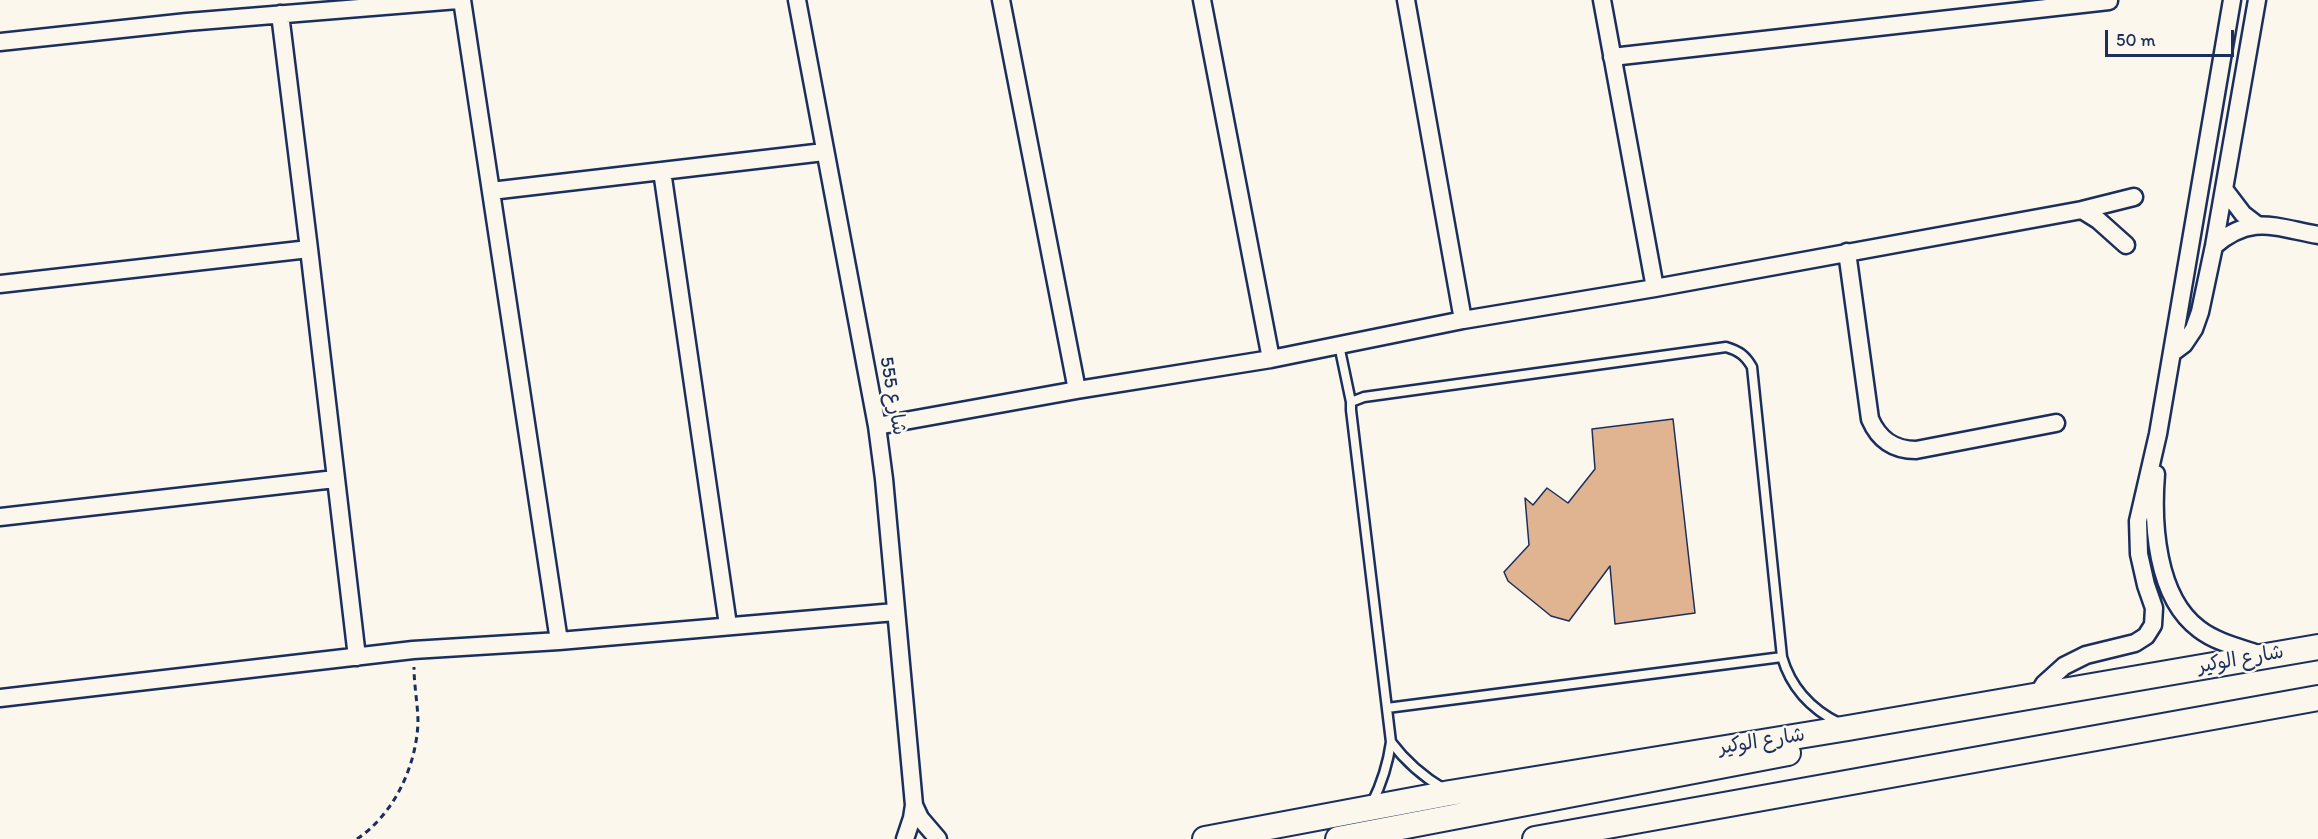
<!DOCTYPE html>
<meta charset="utf-8">
<style>
body{margin:0}
#map{position:relative;width:2318px;height:839px;overflow:hidden;background:#fbf7ec;font-family:Itim,sans-serif}
canvas{display:block}
.scale{position:absolute;left:2105px;top:30px;width:129px;height:27px;box-sizing:border-box;border:3px solid #1b2f5e;border-top:0;padding-left:8px;font-size:18px;line-height:21px;white-space:nowrap;color:#1b2f5e;-webkit-text-stroke:4px #fbf7ec;paint-order:stroke}
</style>
<div id="map">
<canvas width="2318" height="839"></canvas>
<div class="scale">50 m</div>
</div>
<script>
const c = document.querySelector('canvas').getContext('2d');
c.lineJoin = 'round';
function fill(path, color) { c.fillStyle = color; c.fill(path, 'evenodd'); }
function strokePath(path, color, width, dash) { c.strokeStyle = color; c.lineWidth = width; c.lineCap = dash ? 'butt' : 'round'; c.setLineDash(dash || []); c.stroke(path); }
function drawText(font, color, halo, rows, align = 'center') {
  c.font = font + ' Itim,"Playpen Sans Arabic",sans-serif'; c.lineWidth = 5; c.setLineDash([]); c.textBaseline = 'middle'; c.strokeStyle = halo; c.fillStyle = color; for (const [text, x, y, turn = 0] of rows) {
    c.save(); c.translate(x, y); c.rotate((+turn || 0) * Math.PI / 180); c.textAlign = isNaN(turn) ? turn : align; if (halo) c.strokeText(text, 0, 0); c.fillText(text, 0, 0); c.restore();
  }
}
const building = new Path2D(`
 M1673 419 1695 613 1615 624 1610 566 1569 621 1551 616 1508 581 1504 572 1529 545 1525 498 1533 505 1547 488 1568 503 1595 469 1592 429Z`);
const path = new Path2D(`
 M357 839C394 814 416 767 418 723 418 705 414 686 414 667`);
const lane = new Path2D(`
 M1339 345 1351 402
 M1387 708 1782 657
 M1391 742C1406 762 1422 776 1444 789
 M1372 803C1382 783 1388 764 1391 742L1351 410V402L1364 397 1726 347C1739 351 1745 355 1752 367L1782 657C1791 688 1811 709 1839 723`);
const street = new Path2D(`
 M462 0 559 641
 M797 0 877 426 884 479 914 805 912 818 905 839
 M1001 0 1077 390
 M1202 0 1271 359
 M1406 0 1463 320
 M1602 0 1655 288
 M280 14 309 249 357 657
 M0 42 187 22 458 0
 M1612 57 2109 1
 M662 171 728 625
 M2224 189 2243 214 2256 224
 M491 191 824 152
 M2082 210 2098 220 2126 245
 M2214 246C2251 214 2274 227 2318 235
 M1847 252 1870 419C1879 440 1894 450 1916 450L2056 423
 M0 284 309 249
 M2172 353 2184 344 2194 329 2200 312 2214 246 2257 0
 M877 426 1077 390 1271 359 1463 320 1655 288 2082 210 2134 197
 M2156 474C2152 523 2156 597 2199 629 2217 643 2242 648 2264 656
 M0 517 335 479
 M2037 696 2044 684 2064 666 2086 655 2135 643 2146 636 2153 625 2154 608 2146 585 2139 554 2138 521 2158 434 2232 0
 M0 698 413 650 559 641 895 612
 M914 805 920 818 938 839`);
const secondary = new Path2D(`
 M1205 839 1450 793 1848 728 2318 647
 M1338 839 1788 753
 M1535 839 2318 698`);
const streetNames = [
 ["شارع 555",892,396,80],
 ["شارع الوكير",2241,660,-10],
 ["شارع الوكير",1762,742,-9]
];
fill(building, '#e0b490');
strokePath(building, '#1b2f5e', 1.5);
strokePath(lane, '#1b2f5e', 13);
strokePath(street, '#1b2f5e', 21);
strokePath(secondary, '#1b2f5e', 28);
strokePath(path, '#1b2f5e', 3, [6, 4.5]);
strokePath(lane, '#fbf7ec', 8);
strokePath(street, '#fbf7ec', 16);
strokePath(secondary, '#fbf7ec', 24);
drawText('20px', '#1b2f5e', '#fbf7ec', streetNames);
</script>
